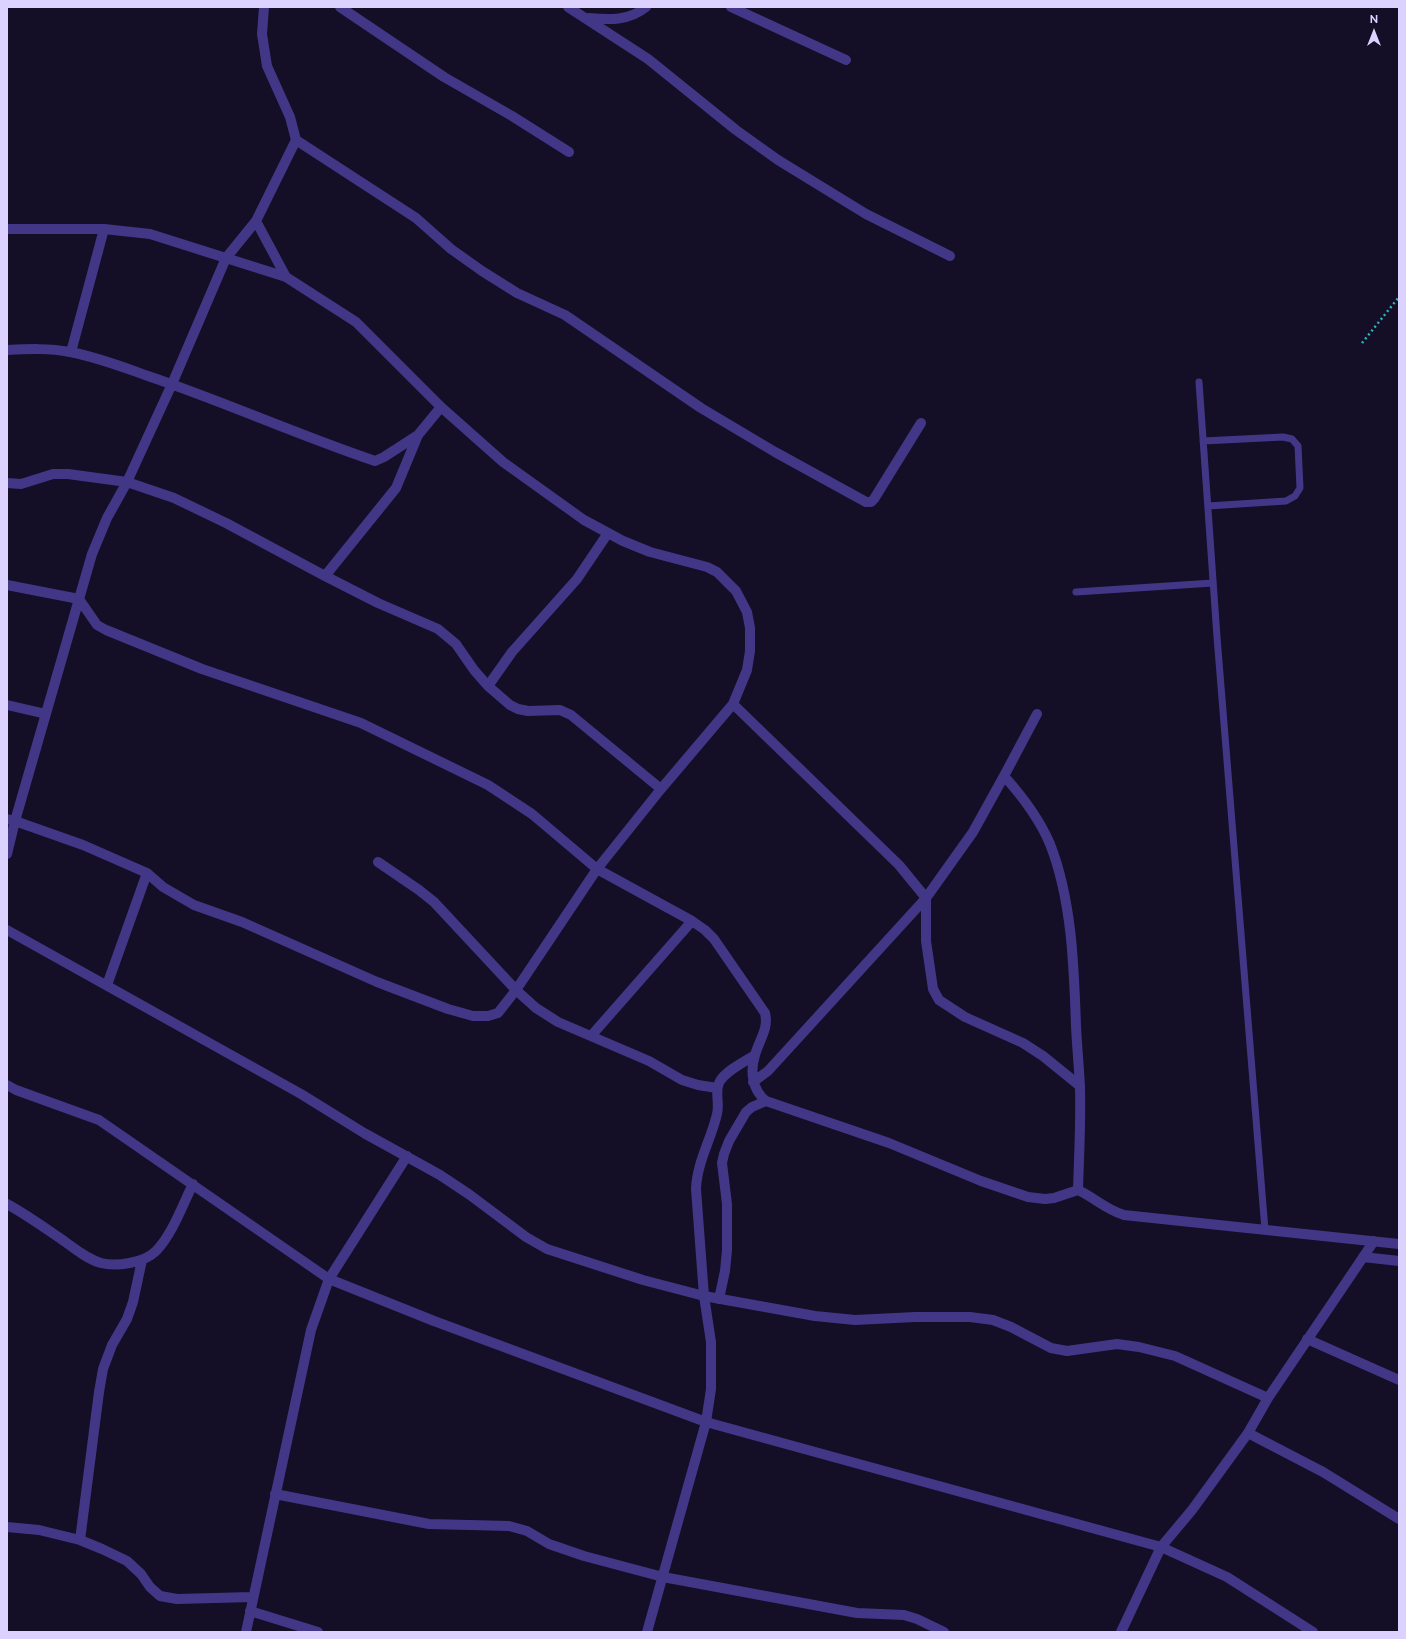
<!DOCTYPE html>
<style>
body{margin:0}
#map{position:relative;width:1406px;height:1639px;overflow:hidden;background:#140e26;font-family:Raleway,sans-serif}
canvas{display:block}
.frame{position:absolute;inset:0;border:8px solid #dcd2ff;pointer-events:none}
.north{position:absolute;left:1354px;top:12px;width:40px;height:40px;-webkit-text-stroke:3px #140e26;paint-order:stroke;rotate:0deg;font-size:11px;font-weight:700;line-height:16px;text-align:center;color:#dcd2ff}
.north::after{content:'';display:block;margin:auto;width:14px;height:18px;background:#dcd2ff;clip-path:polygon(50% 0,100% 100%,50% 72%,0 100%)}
</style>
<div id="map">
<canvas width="1406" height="1639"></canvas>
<div class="frame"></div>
<div class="north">N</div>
</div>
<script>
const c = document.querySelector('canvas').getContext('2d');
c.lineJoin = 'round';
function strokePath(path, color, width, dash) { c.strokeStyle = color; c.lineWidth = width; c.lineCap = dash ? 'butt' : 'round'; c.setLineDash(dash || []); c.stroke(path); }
const path = new Path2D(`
 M1362 343 1399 297`);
const lane = new Path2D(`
 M1199 382 1217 637 1265 1230
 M1203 441 1283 437 1292 439 1298 446 1300 488 1295 496 1286 501 1208 506
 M1076 592 1213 583`);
const street = new Path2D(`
 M340 7 444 77 512 116 569 152
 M568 7 648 59 736 130 778 160 866 214 950 256
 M731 7 846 60
 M589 18C609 20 629 21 646 7
 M296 140 416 218 451 249 482 271 517 293 565 315 701 408 775 452 866 502H871L874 499 921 423
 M256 221 286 277
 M7 229H104L150 234 286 277 356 322 441 407 503 462 584 520 623 541 650 552 707 567 717 572 736 591 747 612 750 628V651L747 670 733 704 661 789 597 869 516 990 498 1013 488 1016H473L448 1009 377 982 242 922 194 905 163 887 147 873 83 845 15 821 7 819
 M7 350C28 349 49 348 70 352 97 357 123 367 148 376 225 402 298 435 375 461L384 457 418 435 396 488 325 576
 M71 352 104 229
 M418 435 441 407
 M7 483 21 484 53 474H68L127 482 174 498 226 523 325 576 378 603 438 629 456 644 474 670 488 686 510 705 518 709 528 711 560 710 571 715 661 789
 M7 585 79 599 97 625 106 630 202 669 361 723 488 785 532 814 597 869 692 921 705 930 714 939 765 1013C769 1029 759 1040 755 1055 750 1071 752 1090 766 1101L889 1143 981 1181 1028 1197 1045 1199 1054 1198 1078 1190C1095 1198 1105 1209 1124 1215L1399 1244
 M488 686 512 652 577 579 608 533
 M733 704 899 865 926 898V941L933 989 939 1000 965 1017 1023 1043 1043 1056 1080 1086
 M7 705 46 714
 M1004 776C1023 797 1039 818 1050 844 1072 900 1074 967 1076 1026 1077 1047 1079 1067 1080 1087 1081 1121 1079 1156 1078 1190
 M7 854 15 821 92 554 107 518 127 482 172 384 226 258 256 221 296 140 290 117 267 66 262 34 264 7
 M378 862 419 890 434 902 516 990 536 1008 558 1022 649 1061 682 1080 698 1085 717 1088
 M7 930 301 1094 364 1133 440 1175 470 1195 526 1237 547 1249 643 1280 704 1296 815 1316 855 1320 915 1317H970L993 1320 1011 1327 1051 1348 1067 1351 1117 1344 1139 1347 1175 1356 1268 1398
 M107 985 147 873
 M591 1036 692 921
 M753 1082 768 1071 926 898 973 832 1004 776 1037 714
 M7 1085 16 1090 99 1120 329 1279 434 1321 706 1422 1161 1547 1227 1577 1313 1632
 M7 1204C27 1215 45 1228 64 1241 75 1249 87 1259 101 1263 116 1267 144 1263 156 1251 173 1233 182 1206 193 1184
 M1363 1257 1399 1261
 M719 1299 725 1271 727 1250V1204L722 1163 724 1154 729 1141 746 1112 752 1107 766 1101
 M1307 1339 1399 1380
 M1248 1433 1323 1472 1399 1519
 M275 1494 429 1524 509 1526 527 1531 549 1544 584 1556 663 1577 857 1613 904 1615 917 1619 944 1632
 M7 1527 39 1530 80 1540 102 1549 127 1561 141 1574 150 1587 160 1596 177 1599 252 1597
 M80 1540 99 1392 103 1369 112 1345 127 1319 133 1302 142 1260
 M250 1611 318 1632
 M246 1632 311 1330 329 1279 407 1156
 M647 1632 706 1422 711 1389V1342L704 1296 696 1189C697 1162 711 1140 717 1114 720 1104 714 1090 720 1081 727 1070 744 1062 755 1055
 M1121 1632 1161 1547 1192 1510 1248 1433 1268 1398 1374 1241`);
strokePath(path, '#2ab6bc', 2.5, [2, 3]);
strokePath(lane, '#423787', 7);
strokePath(street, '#423787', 10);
</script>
